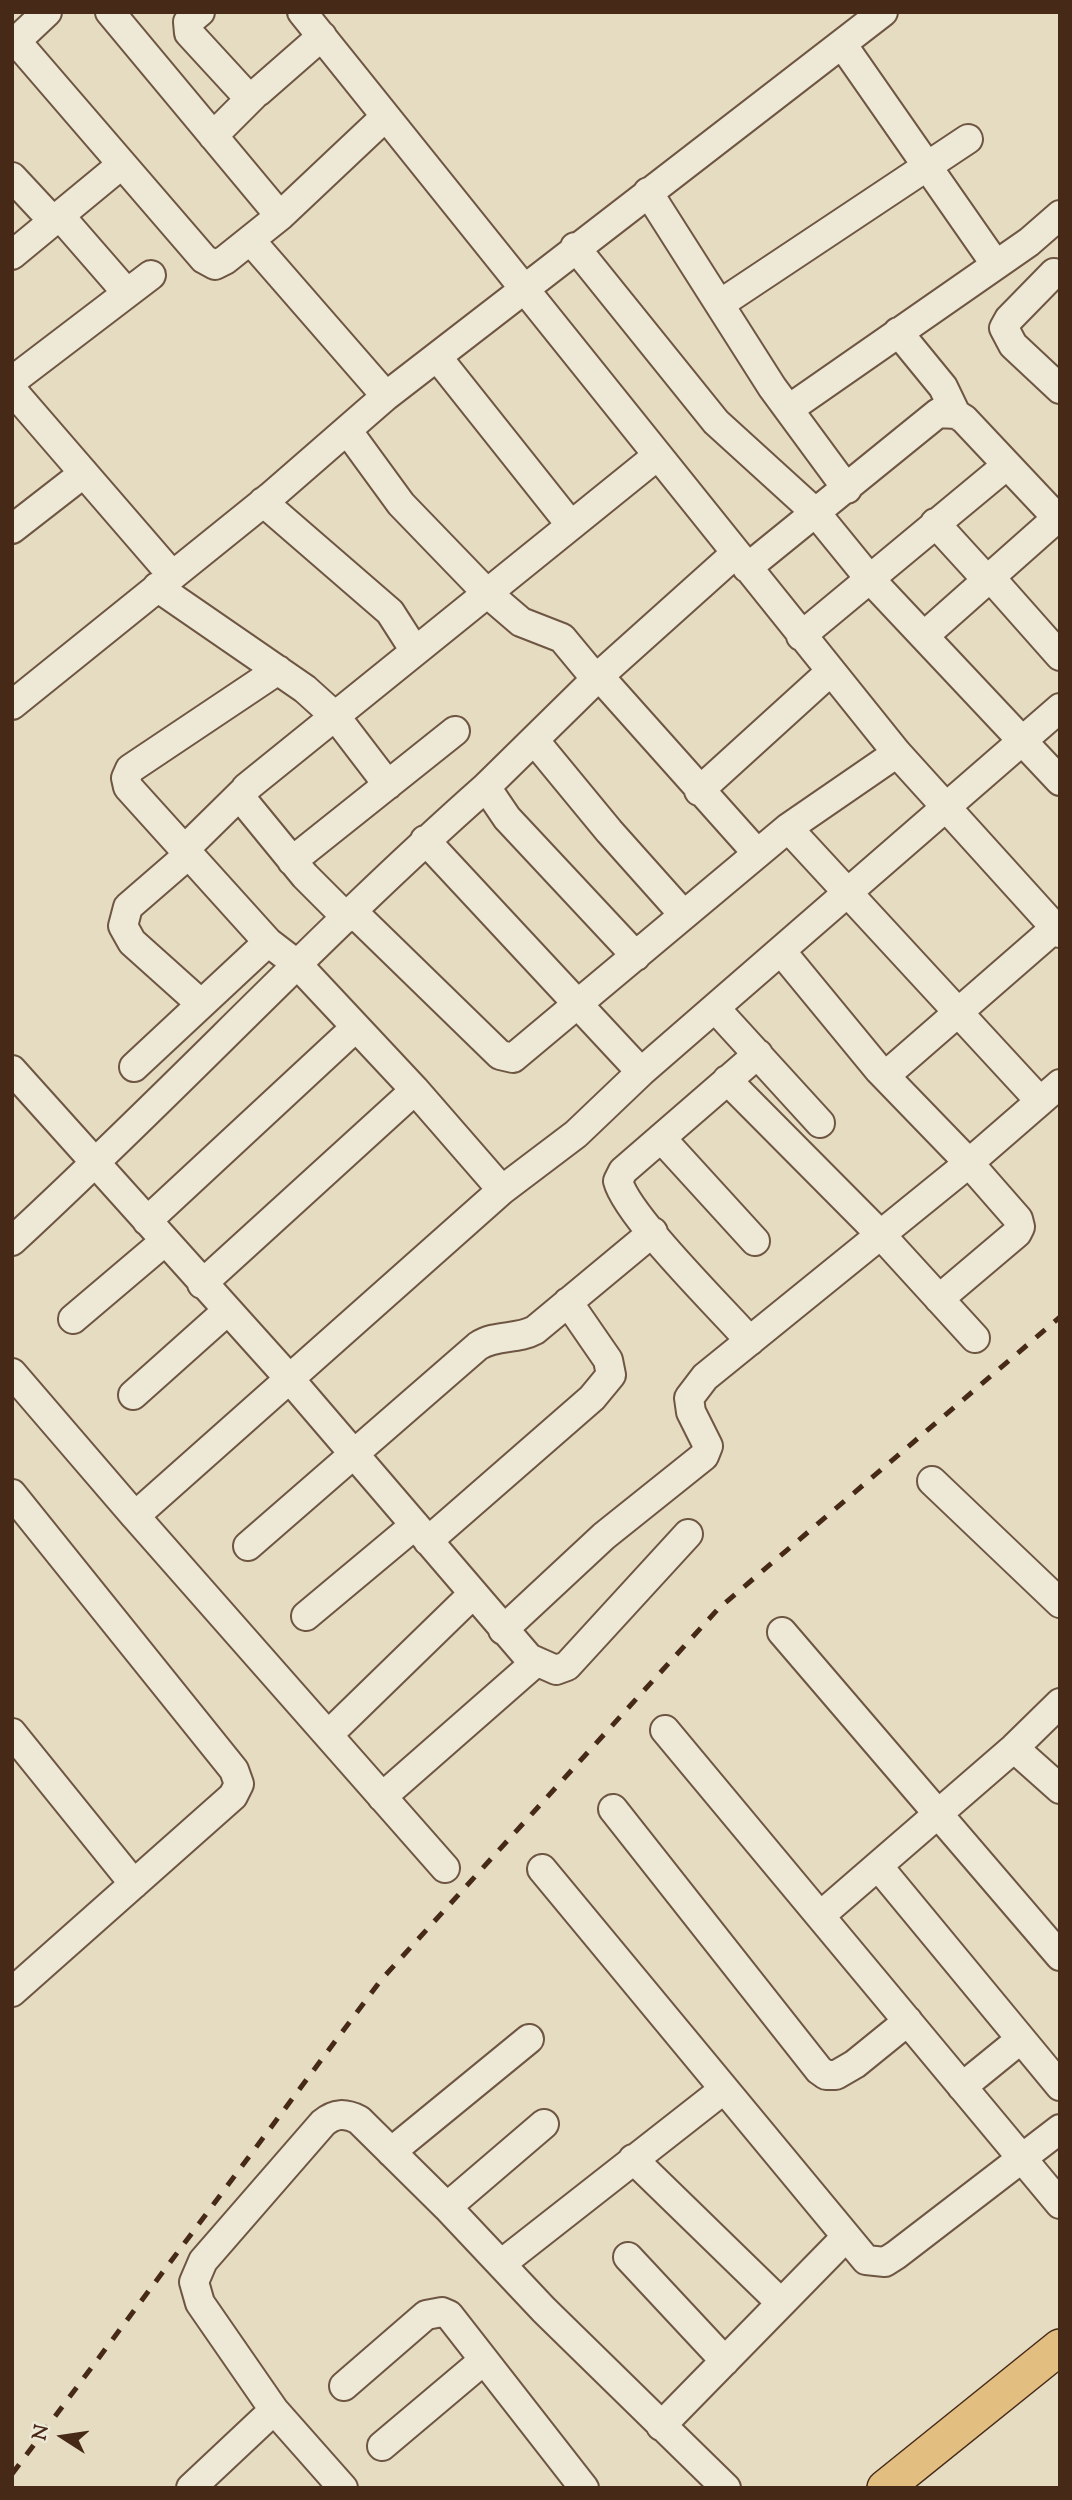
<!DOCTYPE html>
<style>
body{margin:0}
#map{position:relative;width:1072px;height:2500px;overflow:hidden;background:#e5dcc2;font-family:"Sorts Mill Goudy",serif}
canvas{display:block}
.frame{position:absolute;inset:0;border:14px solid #472918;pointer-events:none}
.north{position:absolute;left:28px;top:2402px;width:70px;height:70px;-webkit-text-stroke:5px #eee8d7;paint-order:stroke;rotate:282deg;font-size:19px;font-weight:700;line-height:28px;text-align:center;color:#472918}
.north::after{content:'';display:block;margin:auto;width:24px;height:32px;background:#472918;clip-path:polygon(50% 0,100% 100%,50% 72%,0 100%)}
</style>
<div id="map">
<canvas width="1072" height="2500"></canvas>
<div class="frame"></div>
<div class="north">N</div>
</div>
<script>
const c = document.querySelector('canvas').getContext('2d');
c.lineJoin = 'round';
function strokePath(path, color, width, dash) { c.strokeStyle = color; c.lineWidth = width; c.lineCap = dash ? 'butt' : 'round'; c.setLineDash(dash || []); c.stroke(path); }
const minor = new Path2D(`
 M110 12 280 216
 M200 12 188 22 189 33 246 95 258 92 322 36
 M302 12 897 753 1060 933
 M16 41 204 259 215 265 225 260 280 216 385 117
 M842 44 996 265
 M12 45 47 12
 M213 136 254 95
 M12 177 53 221
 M648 192 772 387 847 489
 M60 216 127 293
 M251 241 386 396
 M575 247 716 422 816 513 869 578 1060 781
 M12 255 121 165
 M1054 273 1009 319 1004 328 1013 345 1060 389
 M720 304 968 139
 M898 332 943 387 956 414
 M438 358 570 524
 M12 381 151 275
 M12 390 172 575
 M789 409 1029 242 1060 215
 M347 430 401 504 486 592 521 622 562 638 596 679
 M263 502 390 612 415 651
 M935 523 987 580
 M12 529 84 473
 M747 568 938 413 956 414 964 419 1060 521
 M990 577 1060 656
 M157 587 305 689 336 717 388 785
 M801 636 1007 465
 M924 636 1057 518
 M278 670 130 769 126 778 128 787 268 942 298 965 415 1090 502 1190
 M599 676 757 853
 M12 705 270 497 386 396 883 12
 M534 740 609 831 684 915
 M486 787 599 676 735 554
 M699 791 830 672
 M788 828 897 753
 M425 840 641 1072
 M184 850 244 791
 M188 855 128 907 123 926 132 942 200 1003
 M292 861 455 731
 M353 912 500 1055 513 1058 788 828 1040 1101
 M347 918 305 876 246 804 243 796 246 788 657 456
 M781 951 879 1070 969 1163 1018 1219 1020 1227 1017 1233 939 1299
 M715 1008 820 1123
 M134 1067 268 942
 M12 1070 288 1377 529 1658 556 1670 567 1666 688 1534
 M885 1076 1055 928
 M727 1080 881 1235 975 1338
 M661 1138 755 1241
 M147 1221 355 1028
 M12 1241C173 1093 322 932 486 787L507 818 636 956
 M202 1284 415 1090
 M73 1319 165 1241
 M750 1341C722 1309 627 1216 618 1181L623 1171 758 1054
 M12 1373 135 1516 502 1190 576 1134 641 1072 1060 708
 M133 1395 227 1311
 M932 1481 1060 1603
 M12 1494 234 1770 239 1784 233 1796 12 1992
 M135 1516 445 1868
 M428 1541 592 1398 611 1375 608 1360 568 1302
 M248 1546 478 1346C496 1334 517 1340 535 1330L653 1232
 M306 1616 415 1525
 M503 1630 604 1536 704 1456 708 1446 691 1412 689 1398 705 1377 969 1163 1060 1084
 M782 1632 1060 1956
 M665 1730 1060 2204
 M12 1733 134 1884
 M328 1735 473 1594
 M1014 1748 1060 1789
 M382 1797 536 1662
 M613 1809 819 2070 826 2075H836L855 2064 908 2021
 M878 1866 1060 2086
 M542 1869 866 2260 885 2262 896 2255 1060 2129
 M820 1916 1014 1748 1060 1703
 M962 2087 1021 2039
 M391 2152 529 2039
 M633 2159 781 2303
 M447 2207 544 2124
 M628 2257 725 2361
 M501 2264 723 2090
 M344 2386 426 2315 442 2312 449 2315 584 2488
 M661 2426 846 2237
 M382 2446 484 2360
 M191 2488 274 2410
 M343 2488 274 2410 200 2303 194 2282 203 2261 323 2123C335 2113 345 2113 359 2120L447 2207 544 2310 726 2488`);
const major = new Path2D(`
 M885 2488 1060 2347`);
const rail = new Path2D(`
 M12 2474 381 1980 718 1609 1060 1317`);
strokePath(minor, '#6e5642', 32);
strokePath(major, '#472918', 38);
strokePath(minor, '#eee8d7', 28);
strokePath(major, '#e2be81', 35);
strokePath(rail, '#472918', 5, [12, 12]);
</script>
